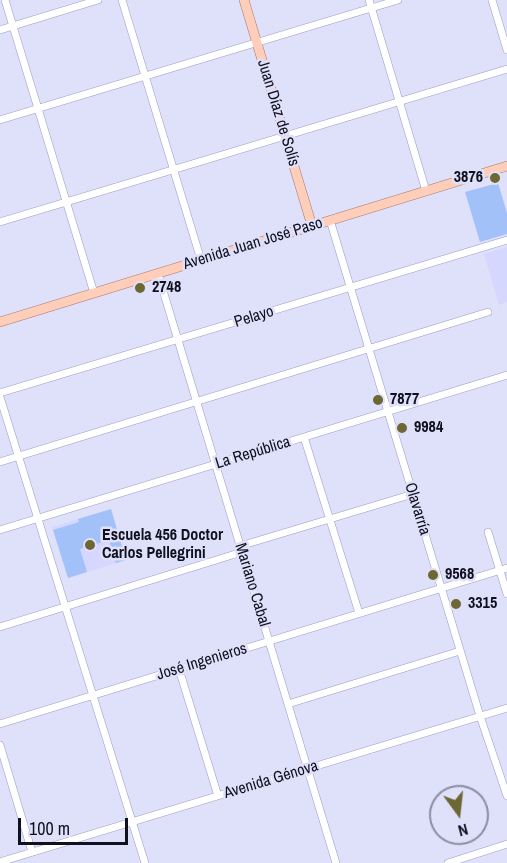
<!DOCTYPE html>
<meta charset="utf-8">
<style>
body{margin:0}
#map{position:relative;width:507px;height:863px;overflow:hidden;background:#dfe0fa;font-family:"Archivo Narrow",sans-serif}
canvas{display:block}
.north{position:absolute;left:429px;top:785px;width:60px;height:60px;box-sizing:border-box;background:#dfe0fa;border:2px solid #8c8da2;border-radius:50%;rotate:165deg;font-size:16px;font-weight:700;line-height:24px;text-align:center;color:#10101e}
.north::after{content:'';display:block;margin:auto;width:21px;height:27px;background:#6c6733;clip-path:polygon(50% 0,100% 100%,50% 72%,0 100%)}
.scale{position:absolute;left:18px;top:818px;width:110px;height:27px;box-sizing:border-box;border:3px solid #10101e;border-top:0;padding-left:8px;font-size:18px;line-height:21px;white-space:nowrap;color:#10101e;-webkit-text-stroke:4px #dfe0fa;paint-order:stroke}
</style>
<div id="map">
<canvas width="507" height="863"></canvas>
<div class="north">N</div>
<div class="scale">100 m</div>
</div>
<script>
const c = document.querySelector('canvas').getContext('2d');
c.lineJoin = 'round';
function fill(path, color) { c.fillStyle = color; c.fill(path, 'evenodd'); }
function strokePath(path, color, width, dash) { c.strokeStyle = color; c.lineWidth = width; c.lineCap = dash ? 'butt' : 'round'; c.setLineDash(dash || []); c.stroke(path); }
function drawText(font, color, halo, rows, align = 'center') {
  c.font = font + ' "Archivo Narrow",sans-serif'; c.lineWidth = 5; c.setLineDash([]); c.textBaseline = 'middle'; c.strokeStyle = halo; c.fillStyle = color; for (const [text, x, y, turn = 0] of rows) {
    c.save(); c.translate(x, y); c.rotate((+turn || 0) * Math.PI / 180); c.textAlign = isNaN(turn) ? turn : align; if (halo) c.strokeText(text, 0, 0); c.fillText(text, 0, 0); c.restore();
  }
}
const built = new Path2D(`
 M507 247V302L499 305 484 254Z
 M111 509 126 560 68 578 52 527Z`);
const building = new Path2D(`
 M498 183 507 213V234L480 242 465 192Z
 M111 509 126 560 116 563 109 540 80 549 87 572 68 578 53 530 79 522 78 519Z`);
const minor = new Path2D(`
 M5 0 94 293
 M122 0 201 260
 M369 0 426 191
 M492 0 507 50
 M0 30 98 0
 M0 120 398 0
 M330 220 480 716 507 796
 M0 222 507 69
 M158 274 336 863
 M0 393 507 240
 M0 397 145 863
 M304 437 359 613
 M0 462 488 312
 M0 530 507 375
 M488 532 507 594
 M240 546 413 494
 M0 627 242 552
 M179 669 218 796
 M288 704 460 651
 M0 724 507 568
 M0 745 32 852
 M0 862 507 708
 M448 863 507 844`);
const major = new Path2D(`
 M244 0 312 226
 M0 322 507 166`);
const markers = [
 [495,178,6,"#6c6733"],
 [140,288,6,"#6c6733"],
 [378,400,6,"#6c6733"],
 [402,428,6,"#6c6733"],
 [90,545,6,"#6c6733"],
 [433,575,6,"#6c6733"],
 [456,604,6,"#6c6733"]
];
const streetNames = [
 ["Juan Díaz de Solís",278,113,73],
 ["Avenida Juan José Paso",253,244,-17],
 ["Pelayo",254,317,-17],
 ["La República",253,453,-17],
 ["Olavarría",417,509,73],
 ["Mariano Cabal",252,585,73],
 ["José Ingenieros",202,662,-17],
 ["Avenida Génova",271,780,-17]
];
const poiNames = [
 ["3876",483,178,"right"],
 ["2748",152,288],
 ["7877",390,400],
 ["9984",414,428],
 ["Escuela 456 Doctor",102,536],
 ["Carlos Pellegrini",102,554],
 ["9568",445,575],
 ["3315",468,604]
];
fill(built, '#d5d7fe');
fill(building, '#a3c1f9');
strokePath(minor, '#9b9cc3', 8);
strokePath(major, '#a76', 10);
strokePath(minor, '#fff', 7);
strokePath(major, '#fecebb', 9);
for (const [x, y, r, color] of markers) { const dot = new Path2D(); dot.arc(x, y, r, 0, 2 * Math.PI); c.fillStyle = color; c.fill(dot); strokePath(dot, '#dfe0fa', 2); }
drawText('16px', '#10101e', '#dfe0fa', streetNames);
drawText('bold 16px', '#10101e', '#dfe0fa', poiNames, 'left');
</script>
